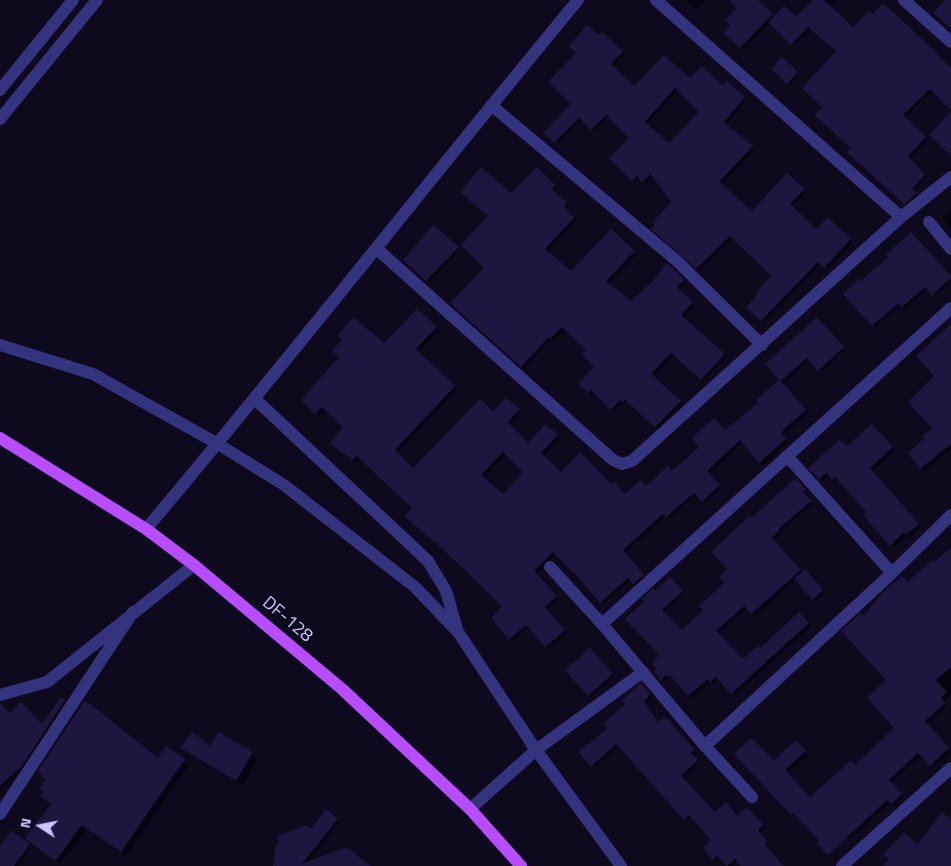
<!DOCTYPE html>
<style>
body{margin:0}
#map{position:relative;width:951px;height:866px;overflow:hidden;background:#0d0a1d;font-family:"Titillium Web",sans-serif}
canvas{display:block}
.north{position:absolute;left:15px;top:801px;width:50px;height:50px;-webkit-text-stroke:4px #0d0a1d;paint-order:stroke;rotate:281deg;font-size:14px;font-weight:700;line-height:20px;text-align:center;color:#cbc6ff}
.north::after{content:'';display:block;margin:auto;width:18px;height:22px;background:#cbc6ff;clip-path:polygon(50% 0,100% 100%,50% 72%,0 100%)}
</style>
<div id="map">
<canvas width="951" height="866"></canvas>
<div class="north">N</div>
</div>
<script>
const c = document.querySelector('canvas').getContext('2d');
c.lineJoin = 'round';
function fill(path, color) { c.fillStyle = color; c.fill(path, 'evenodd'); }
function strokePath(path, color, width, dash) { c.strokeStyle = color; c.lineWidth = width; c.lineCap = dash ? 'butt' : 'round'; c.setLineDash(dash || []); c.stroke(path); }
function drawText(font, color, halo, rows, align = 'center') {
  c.font = font + ' "Titillium Web",sans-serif'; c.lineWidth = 4; c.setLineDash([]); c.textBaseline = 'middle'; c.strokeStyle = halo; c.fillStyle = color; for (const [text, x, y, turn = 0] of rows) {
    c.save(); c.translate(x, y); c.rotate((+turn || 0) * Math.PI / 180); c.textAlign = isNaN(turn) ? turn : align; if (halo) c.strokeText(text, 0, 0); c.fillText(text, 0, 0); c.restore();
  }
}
const shadow = new Path2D(`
 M686 0H705L696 9Z
 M730 0H756L775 18H796L814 0H838L831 8 853 28 951 70V109L932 90 904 118 927 140 909 159 926 177 913 192 918 196 907 205 851 154 853 148 823 107 837 51 811 28 794 46 770 23 743 50 725 33 732 26 738 8Z
 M602 33 624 54 612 67 634 88 690 80 723 88 727 83 746 100 726 125 754 150 721 185 752 213 787 174 806 192 791 207 816 231 828 219 853 242 828 269 821 263 764 322 747 307 773 276 733 237 699 270 653 228 673 202 654 175 646 184 640 177 635 182 610 158 631 138 609 116 594 131 582 119 557 144 545 133 572 104 599 37ZM679 90 701 112 669 145 646 125Z
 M782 59 799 75 790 85 773 69Z
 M537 168 556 188 553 192 569 206 565 210 576 221 547 252 571 273 611 231 637 254 608 284 631 303 654 281 667 265 686 283 679 290 694 306 682 318 726 357 704 381 675 355 653 377 683 404 658 428 628 401 625 404 623 402 614 411 594 392 591 395 582 386 596 367 588 350 566 328 554 340 552 338 524 368 452 303 486 268 511 195Z
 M951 209V229L942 218Z
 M433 226 460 249 429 282 405 260Z
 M890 257 951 278V282L935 296 928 288 905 308 901 304 875 327 845 294 861 283Z
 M417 311 439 331 417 353 457 389 396 454 413 470 493 413 506 400 522 412 509 425 528 444 546 426 560 438 543 456 561 474 612 486 625 496 646 487 673 472 760 403 781 380 817 319 845 350 822 372 810 359 783 385 808 413 782 436 787 443 763 465 743 442 708 474 721 489 705 503 697 494 669 518 666 516 625 553 646 578 636 587 631 580 603 604 576 573 557 554 536 575 558 599 547 610 567 633 551 647 549 644 548 648 529 626 512 642 510 639 492 618 504 606 413 508 360 457 356 462 349 455 347 457 332 443 345 427 325 409 319 415 303 400 384 344ZM506 454 525 472 503 496 483 478Z
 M951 325V449L924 471 909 454 926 439 933 428 936 376Z
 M872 425 895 451 872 472 921 527 910 538 907 535 894 548 865 515 868 512 839 480 836 482 829 476 823 481 810 468 847 448Z
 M796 480 808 493 804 495 812 504 780 532 781 533 773 541 802 573 805 571 824 593 816 601 796 579 755 616 747 608 717 634 743 661 760 650 799 614 811 626 735 695 719 678 714 683 711 681 692 698 673 677 672 678 669 676 664 682 655 673 659 669 660 655 655 592 670 579 684 594 663 613 682 631 704 610 726 583 729 569 751 520Z
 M951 559V694L942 702 946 706 927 724 951 752 933 768 921 755 891 783 903 797 894 806 891 802 849 839 835 828 797 815 795 817 736 754 774 762 796 742 808 755 787 773 811 798 855 766 896 728 888 680 864 618 934 564Z
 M590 650 614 677 591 697 567 670Z
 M641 685 652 697 646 705 658 723 666 718 696 752 693 756 699 764 683 779 715 814 737 817 747 809 765 828 759 833 770 845 766 848 783 866H743L738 861 732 866H728L720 857 716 861 704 847 713 840 692 817 688 821 685 819 619 746 594 768 580 752 609 729Z
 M62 699 67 703 24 768 0 790V718L42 726Z
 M167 748 189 765 126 856 87 829 60 864 31 842 52 805 41 796 44 792 41 790 64 757 159 760Z
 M182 748H211L252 753 258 759 243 786 188 754Z
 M337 820 339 822 306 864 342 866H274L311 831Z
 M0 843 2 845H29L31 847 18 866H0Z`);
const building = new Path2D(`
 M729 0H758L773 14 740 48 723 33 731 25 725 20 737 8Z
 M813 0H824L853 27 869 11 873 14 883 3 938 54H937L951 68V110L930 89 903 115 926 137 908 156 925 175 912 189 917 193 904 204 847 152 851 148 814 115 822 107 802 88 836 51 808 27 791 45 768 22 784 6 796 16Z
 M945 0H951V28L933 13Z
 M587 25 599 35 602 32 623 51 611 64 634 86 664 55 690 78 702 66 723 86 727 81 745 97 724 122 753 146 719 182 752 211 787 173 805 189 790 204 816 229 828 217 851 239 824 268 818 262 761 321 746 307 758 294 756 292 771 276 730 236 696 269 651 229 655 224 653 222 671 202 651 174 642 182 637 176 632 181 609 158 629 138 606 115 591 130 579 118 554 143 543 133 571 104 548 82 576 53 569 46ZM675 88 699 112 669 143 645 122Z
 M782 57 798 72 787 84 771 69Z
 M951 112V155L929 135Z
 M481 167 511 193 537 167 555 185 552 189 567 203 564 207 574 218 545 249 571 271 611 229 635 251 606 281 631 301 653 281 667 263 685 280 677 287 693 302 681 315 725 354 701 380 671 353 651 374 681 401 655 427 625 400 622 402 620 400 611 410 591 390 588 393 578 384 594 367 582 354 586 350 562 327 551 338 549 337 521 367 450 303 484 268 461 245 488 216 460 192Z
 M433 225 459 247 426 281 403 260Z
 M911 232 951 276V278L932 295 925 287 902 307 899 303 872 326 843 294 859 279 861 281 888 257 886 255Z
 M417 309 437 327 416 349 455 386 395 450 413 468 480 399 493 411 506 398 520 409 508 422 528 443 545 424 558 435 541 453 561 472 580 452 612 485 614 482 625 494 640 480 646 486 668 466 672 471 699 447 692 438 714 418 725 430 758 403 756 400 779 380 765 364 817 317 844 347 818 371 807 358 781 381 806 410 781 432 786 439 759 463 740 440 707 471 720 485 702 502 694 493 666 517 663 514 623 550 644 575 633 585 628 578 600 603 573 571 572 572 553 552 534 571 557 596 545 607 565 630 548 645 547 643 546 648 526 625 509 640 491 618 502 606 446 552 404 516 412 508 375 473 357 456 352 460 345 454 344 455 330 443 343 427 322 407 315 414 301 400 339 357 332 351 342 340 337 336 353 317 384 343ZM503 452 523 472 503 494 481 475Z
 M951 324V444L920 469 908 453 924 439 922 436 932 428 908 402 934 376 916 356Z
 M872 424 893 447 870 468 919 524 906 535 903 533 890 546 863 515 866 512 835 477 832 480 826 473 819 479 808 468 839 440 847 446Z
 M796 478 806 490 803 492 811 501 779 529 780 530 772 538 801 570 751 614 744 606 716 631 743 659 758 646 760 648 799 612 809 623 731 694 716 677 710 682 708 679 688 696 670 675 668 677 666 674 661 681 654 672 657 669 652 664 659 655 625 619 644 601 642 599 653 588 655 591 670 577 683 591 662 610 682 630 703 610 699 606 725 583 719 577 727 569 711 552 749 516 751 518Z
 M951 548V667L936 680 947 692 941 698 945 703 925 721 949 748 930 766 918 753 889 780 902 794 891 804 887 800 828 855 817 843 819 840 793 813 791 815 734 754 751 738 774 760 796 740 806 751 785 770 810 797 851 760 855 765 894 728 867 698 886 680 841 631 861 613 864 616 881 594 902 576 908 582 932 560 934 562Z
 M805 569 823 590 813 600 794 579Z
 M590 648 613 674 588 696 565 670Z
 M641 683 650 694 644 702 658 722 666 717 694 749 691 753 698 760 681 776 715 812 726 802 737 816 747 807 763 825 758 830 768 842 765 845 784 866H741L735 859 727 866 717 856 712 860 703 847 711 840 689 815 684 820 616 744 591 767 578 752 607 729 603 724 625 704 622 700Z
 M61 697 65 700 22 766 0 786V703L10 713 21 702 42 724Z
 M85 700 158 758 166 746 185 759 121 852 82 825 55 861 25 838 51 804 40 796 43 792 40 788 45 780 38 771Z
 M192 732 210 746 219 732 253 752 236 781 180 748Z
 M326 809 338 819 302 864 346 847 371 866H273L276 843H278V836L306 825 311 829Z
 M942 812 951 819V866H883L889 859 883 854 904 833 918 844Z
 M11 831 30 844 14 866H0V846Z`);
const street = new Path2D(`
 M656 0 901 217
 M904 0 951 42
 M0 90 73 0
 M491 105 677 261 762 345
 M0 119 97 0
 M929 222 951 249
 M377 249 613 460 622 464 632 461 901 217 951 177
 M951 308 602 624 705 746 892 573 951 515
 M0 345 93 374 218 444 284 485 415 587 458 632 536 750 621 866
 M255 399 428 561 446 591 457 629
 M787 456 892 573
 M146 529C293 355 433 175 578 0
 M550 567 602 624
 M0 695 47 682 194 565
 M705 746 752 797
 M470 809 536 750 643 672
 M0 814 133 612
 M842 866 951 768`);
const primary = new Path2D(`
 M0 438 146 529 194 565 342 689 470 809 521 866`);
const streetNames = [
 ["DF-128",287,620,40]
];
fill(shadow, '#0007');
fill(building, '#1d163f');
strokePath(street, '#34337e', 12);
strokePath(primary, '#b74dff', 12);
drawText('18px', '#cbc6ff', '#0d0a1d', streetNames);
</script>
